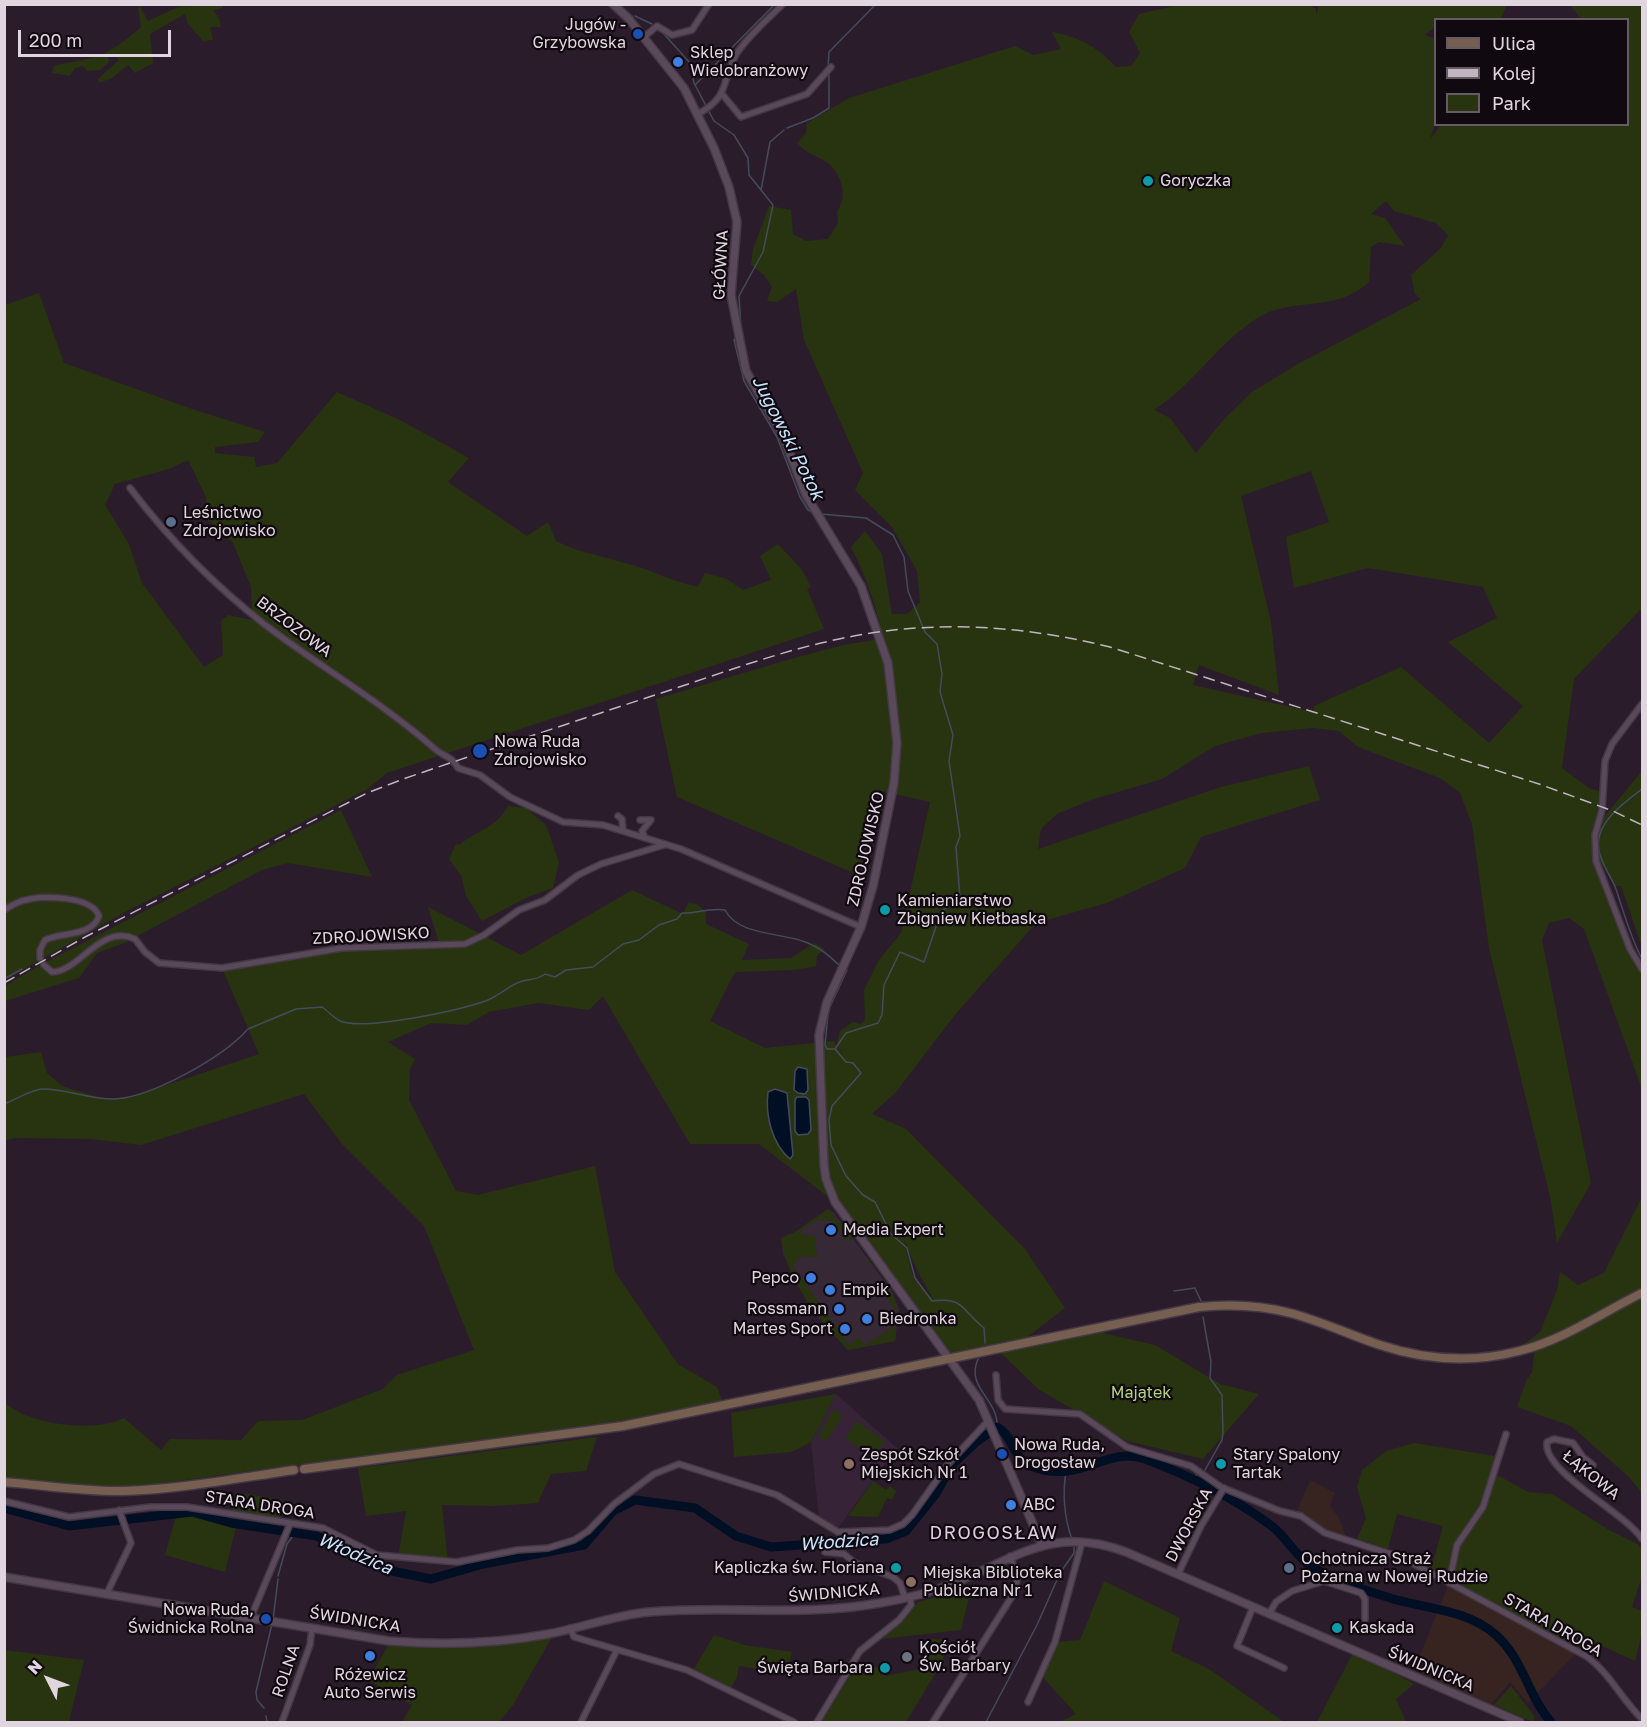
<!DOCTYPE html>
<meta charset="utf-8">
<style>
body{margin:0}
#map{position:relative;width:1647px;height:1727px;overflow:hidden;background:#2b1c2b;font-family:"Golos Text",sans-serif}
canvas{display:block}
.frame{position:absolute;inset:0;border:6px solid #e1d6e0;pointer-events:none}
.legend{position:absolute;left:1434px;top:18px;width:195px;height:108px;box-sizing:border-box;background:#100910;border:2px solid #645b63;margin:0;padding:8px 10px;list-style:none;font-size:18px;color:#e1d6e0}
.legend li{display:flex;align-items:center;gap:12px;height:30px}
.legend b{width:30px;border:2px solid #645b63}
.north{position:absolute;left:18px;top:1649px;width:60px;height:60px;-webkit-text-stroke:4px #100910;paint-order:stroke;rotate:312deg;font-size:16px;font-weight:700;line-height:24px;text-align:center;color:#e1d6e0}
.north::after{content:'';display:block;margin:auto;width:21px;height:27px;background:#e1d6e0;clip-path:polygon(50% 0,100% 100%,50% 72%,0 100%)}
.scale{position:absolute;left:18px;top:30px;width:153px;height:27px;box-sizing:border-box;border:3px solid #e1d6e0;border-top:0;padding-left:8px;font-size:18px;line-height:21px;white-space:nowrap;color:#e1d6e0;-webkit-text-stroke:4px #100910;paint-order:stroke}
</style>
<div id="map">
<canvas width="1647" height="1727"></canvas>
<div class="frame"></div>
<ul class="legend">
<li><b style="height:8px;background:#765e50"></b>Ulica</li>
<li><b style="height:8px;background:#c0b5c0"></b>Kolej</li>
<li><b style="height:16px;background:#27340f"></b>Park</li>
</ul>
<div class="north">N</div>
<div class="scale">200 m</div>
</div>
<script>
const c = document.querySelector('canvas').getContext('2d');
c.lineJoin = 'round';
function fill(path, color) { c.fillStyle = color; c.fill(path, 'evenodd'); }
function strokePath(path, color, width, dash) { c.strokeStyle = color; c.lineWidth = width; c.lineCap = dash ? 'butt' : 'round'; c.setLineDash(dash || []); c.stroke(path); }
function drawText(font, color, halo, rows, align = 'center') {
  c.font = font + ' "Golos Text",sans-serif'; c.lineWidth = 4.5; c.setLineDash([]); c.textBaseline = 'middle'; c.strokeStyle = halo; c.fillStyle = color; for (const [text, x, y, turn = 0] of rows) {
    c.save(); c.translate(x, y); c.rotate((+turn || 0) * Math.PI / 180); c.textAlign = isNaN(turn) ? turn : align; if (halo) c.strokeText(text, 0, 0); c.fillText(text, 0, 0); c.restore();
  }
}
const commercial = new Path2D(`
 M828 1209 834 1213 892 1291 899 1310 895 1341 848 1350 812 1311 783 1254 781 1238 795 1232Z`);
const industrial = new Path2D(`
 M1310 1480 1335 1493 1330 1506 1339 1518 1347 1539 1322 1529 1296 1513Z
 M1449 1583 1578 1651 1528 1703 1510 1682 1488 1708 1413 1673Z`);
const built = new Path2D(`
 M836 1394 897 1448 838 1528 819 1518 811 1442Z`);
const green = new Path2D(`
 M221 4 223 8 213 10 219 18 221 27H210L213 40 203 41 188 24 185 14 150 34 153 63 135 73 128 65 112 78 99 83 98 79 119 60 114 54 108 57 109 62 100 70 87 71 83 66 75 68 70 76 52 73 54 66C66 62 76 62 87 59 108 55 126 40 141 27L138 8 140 6 148 21 178 7Z
 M1507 4 1501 19 1436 20 1435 27 1425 35 1436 39 1435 124 1430 139 1441 125 1628 124V20L1581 19 1570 5H1642V608L1574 679 1562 768 1589 788 1604 793 1599 823 1642 771V947L1621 886H1615L1595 853 1636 961 1634 963 1642 974V1089L1584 929 1569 918 1549 923 1542 940 1591 1183 1557 1243 1551 1201 1489 948 1472 824 1460 793 1440 778 1358 747 1339 731 1313 728 1262 733 1215 746 1162 779 1091 800 1057 814 1041 829 1038 849 1221 787 1309 766 1320 800 1201 837 1185 868 1107 903 1036 923 954 1016 896 1092 872 1114 906 1129 1025 1249 1065 1308 1021 1342 1086 1329 1155 1345 1220 1384 1259 1394 1203 1459 1127 1441 1038 1389 996 1348 949 1358 835 1202 759 1144H690L603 996 589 1010 538 1003 489 1012 467 1025 431 1023 388 1042 415 1059 410 1069 409 1100 456 1191 478 1195 595 1166 615 1272 678 1364 717 1387 724 1405 623 1426 533 1434 304 1469 294 1470 292 1465 157 1484 124 1486 85 1485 5 1478 4 1402C28 1425 95 1433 124 1418L161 1450 170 1439 241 1440 258 1421 302 1420 383 1389 397 1375 474 1350 424 1226 342 1144 304 1094 141 1145 91 1139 14 1138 5 1141 6 1057 41 1052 47 1073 62 1086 105 1099 131 1097 259 1054 222 968 342 948 463 947 486 937 521 955 632 890 683 914 688 903 697 904 706 912V924L749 944 742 960 791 958 814 943 824 949 817 956 816 966 795 970 735 972 710 1021 765 1048 833 1041 844 1056 837 1044 840 1031 853 1022 861 1024 865 1020 864 990 879 960 901 933 930 802 877 790 858 875 677 797 656 699 787 660 843 645 881 639 885 650C879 613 868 581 851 547L865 531 882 554 892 614H907L920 602 917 571 892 527 855 490 863 473 804 340 796 289 777 302 767 301 772 287 764 275 751 265 753 249 769 206 791 210 793 234 806 241 828 239 838 223 837 211C848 198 842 175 829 164 819 156 807 155 797 143L806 133 807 123 849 98 1015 46 1033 55 1061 49 1052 32C1079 37 1098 47 1116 67L1131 66 1140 53 1129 32 1139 14 1179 5H1310L1316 9V15L1319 5ZM1386 201 1394 211 1436 223 1448 235 1441 248 1411 275 1415 294 1421 299 1296 365 1252 392 1225 418 1196 453 1170 418 1154 410C1194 385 1219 340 1261 316 1295 297 1336 313 1369 282L1371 247 1379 242 1405 246 1385 218 1371 214ZM1311 471 1329 522 1286 537 1294 588 1368 568 1483 587 1497 618 1448 642 1523 706 1489 743 1401 667 1314 706 1313 712 1193 685 1199 665 1279 695 1271 622 1241 496ZM904 1240 918 1272 934 1301 912 1274Z
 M39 293 64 363 189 408 265 432 258 442 215 447V453L254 457 256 467 277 463 337 392 402 421 469 458 448 482 527 536 548 522 556 541C580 553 606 557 632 565 654 571 674 582 698 587L705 573 727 579 743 590 771 580 760 556 778 544 802 570 811 587 807 589 824 629 387 773 366 790 127 911 5 980V305ZM188 460 206 497 207 519 233 543 251 587 252 620 228 615 221 621 223 655 204 667 142 583 129 544 105 505 115 484 169 469Z
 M508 806 526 808 546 825 559 862 553 888 526 898 482 921 466 896 461 876 449 859 456 844 459 845C478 829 496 829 508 806Z
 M341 810 372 877 288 863 262 870 124 943 97 953 79 978 5 1001V986L42 964Z
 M428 907 481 934 469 940 439 943Z
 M1642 1197V1493L1629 1477 1571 1426 1517 1407 1527 1379 1532 1373 1535 1347 1512 1353 1540 1332 1557 1290 1560 1272 1578 1285 1604 1273Z
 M828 1209 854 1240H846L832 1221 817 1220 802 1230 801 1235 815 1236 817 1257 802 1256 792 1265 848 1344 859 1338 865 1345 894 1327 897 1313 884 1294 888 1286 871 1263 868 1265V1259C894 1294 901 1296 895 1341L848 1350C819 1318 787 1283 781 1238L795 1232Z
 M836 1394 811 1442 792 1452 734 1457 731 1413Z
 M834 1409 843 1416 826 1441 818 1436Z
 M857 1421 885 1441 872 1458 845 1438Z
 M597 1437 586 1471 551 1474 538 1503 495 1506 442 1505 448 1563 398 1557 406 1511 366 1516 358 1468Z
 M1414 1443 1495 1456 1481 1505 1455 1543 1448 1579 1431 1570 1443 1526 1397 1514 1388 1549 1357 1539 1366 1518 1357 1487 1362 1470 1386 1451Z
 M1499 1476 1528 1492 1552 1494 1609 1530 1638 1544 1642 1551V1576L1632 1607 1642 1611V1633L1635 1661 1596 1643 1590 1655 1453 1583 1458 1548 1480 1517 1496 1477Z
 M873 1481 886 1490 890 1486 896 1491 892 1500 887 1498 878 1517 848 1516Z
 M235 1492 283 1500 280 1519 232 1511Z
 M182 1512 231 1523 236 1527 225 1572 165 1555 176 1516Z
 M1104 1581 1180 1618 1171 1651 1209 1669 1284 1722H1060L1076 1714 1040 1674 1055 1642 1080 1640Z
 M969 1585 972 1586 961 1630 881 1639 902 1623 918 1602 948 1594Z
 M714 1635 745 1645 792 1652 787 1674 739 1666 737 1677 731 1688 694 1669Z
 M552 1637 513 1705 499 1722H402L412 1705 368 1680 388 1646H469Z
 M928 1639 948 1640 941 1664 906 1722H821L853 1671 882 1666 886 1676 925 1668 929 1655Z
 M5 1650 84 1660 69 1722H5Z
 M1354 1651 1414 1684 1396 1699 1406 1722H1317Z
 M1511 1686 1535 1717 1533 1722 1494 1705Z`);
const water = new Path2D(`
 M798 1067 807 1069 808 1090 805 1094 798 1093 794 1090 795 1071Z
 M775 1089 787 1093 793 1155 790 1159C772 1144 765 1115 768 1092Z
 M797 1097H806L809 1100 811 1130 808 1134 798 1135 795 1131V1100Z`);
const stream = new Path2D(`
 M635 16 652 24
 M663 33 690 63 694 83 714 121 734 135 748 158 749 175 773 205 763 252 739 296 741 329
 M828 67 829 52 876 4
 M695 85 775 4
 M787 128 813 118 829 108V71
 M761 190 770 142 784 130
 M737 335 734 340 744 381 777 437 800 497 808 510 814 513
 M821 514 866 518 893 535 904 557 908 591 925 632 937 644 942 674 940 692 953 735 949 761 960 836 956 847 960 898 941 912 924 962 900 952 884 985 882 1015 878 1023 846 1033 835 1049
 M1642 789C1625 802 1593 824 1599 851 1602 865 1611 876 1616 889 1624 913 1630 936 1642 959
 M4 979 22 969
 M829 1009 847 970
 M828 1014 825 1045 827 1049H834
 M248 1029 296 1009 322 1007C328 1011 334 1018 340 1021 364 1031 463 1010 488 1000 498 996 513 983 520 982 530 978 536 981 545 974L555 977 566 970 593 967 623 944 639 940 659 925 677 919 682 913C696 914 710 907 725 910 739 937 784 932 808 943 820 948 830 956 839 965
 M835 1049 846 1062 853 1063 861 1073 832 1106 829 1120 831 1145 846 1176 863 1195 875 1202 891 1234 907 1248 915 1278 932 1301C965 1297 961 1310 984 1328L985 1343
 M4 1104C16 1100 31 1089 43 1089 67 1089 91 1100 115 1099 152 1097 223 1057 247 1030
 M1174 1291 1195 1288 1201 1301
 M1203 1317 1211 1362 1210 1378 1222 1395 1223 1433 1222 1440 1205 1470
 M978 1359C965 1388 999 1399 997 1427
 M1066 1472C1062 1495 1065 1519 1072 1540
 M1193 1479 1197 1474
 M278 1576 287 1544 295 1533
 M273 1620 278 1579
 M264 1708 257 1700 256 1692 272 1624
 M266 1716 267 1722
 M986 1722 1037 1625 1060 1573 1074 1553V1545`);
const river = new Path2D(`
 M4 1508 69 1526 192 1512 231 1523 316 1536 361 1555 371 1563 387 1570 431 1579 483 1564 584 1545 613 1511 635 1500 695 1508 736 1536 771 1547 886 1539 906 1531 935 1495 952 1465 976 1442 997 1427C1013 1435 1012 1458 1031 1466 1080 1486 1106 1445 1145 1459 1188 1475 1232 1497 1269 1524 1284 1534 1293 1552 1307 1563 1322 1576 1370 1592 1390 1598 1426 1609 1466 1609 1496 1635 1523 1659 1528 1696 1551 1722`);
const minor = new Path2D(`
 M644 37 657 26 672 35 692 30 709 4
 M722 94 741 117 807 94 831 67
 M698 114C732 95 720 81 737 53 749 35 768 19 783 4
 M130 488C169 539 214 585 264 624 320 667 382 702 435 749 444 757 452 756 458 768L480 775 510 797 563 822 603 825 681 849 861 927
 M1642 704 1612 744 1605 761 1602 810 1595 835 1596 861 1630 949 1642 969
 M618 816 622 819 623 831
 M640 820H651L642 831 645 838
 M4 910C11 906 18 901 26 900 43 895 92 896 99 916 92 937 60 932 45 940L40 950V958
 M44 965 52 972C79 972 101 923 135 939L145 952 159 963 222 968 342 948 465 944 484 935 519 910 545 900 578 875 601 864 664 845
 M996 1375 998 1400 1005 1409 1080 1414 1127 1447 1191 1466 1221 1487 1280 1511 1301 1516 1325 1533 1403 1558 1586 1656C1609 1672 1622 1700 1642 1719
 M1593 1465 1583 1457 1573 1443 1554 1439 1547 1442C1542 1472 1626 1513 1642 1539
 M4 1501 69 1517 150 1507H187L323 1528 377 1555 457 1562 517 1550 548 1548 574 1540 588 1531 614 1504 654 1474 679 1464 777 1495 838 1532 889 1530 903 1524 912 1515 949 1463 988 1421
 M825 1552 844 1554 855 1563 893 1577 900 1583 905 1598
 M1178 1574 1201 1526 1224 1488
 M1449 1583 1457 1545 1483 1507 1506 1434
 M107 1593 131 1543 119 1510
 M1253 1607 1237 1646 1284 1668
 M1269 1614 1276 1602 1292 1591 1324 1581 1361 1593 1365 1599V1619
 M251 1617 290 1524
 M570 1628 574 1637 687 1670 794 1722
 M1028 1702 1055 1642 1082 1542
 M282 1722 310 1645 312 1628
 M581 1722 617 1650
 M817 1722 860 1651 899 1620 911 1605 910 1597
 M933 1722 1016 1590 1017 1576 1010 1556`);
const tertiary = new Path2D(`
 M613 4 629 19 684 88 714 148 729 187 737 222 731 295 746 371 782 434 806 495 861 586 888 663 897 743 894 783 873 886 861 927 827 1002 819 1035 824 1165 826 1179 835 1202 979 1400 1042 1545
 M4 1577 389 1641C441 1645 496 1644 548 1634 582 1628 614 1615 649 1612 726 1605 804 1617 880 1603 905 1599 930 1593 954 1583 1018 1557 1053 1525 1126 1552L1520 1722`);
const secondary = new Path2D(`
 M304 1469 623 1426 1199 1307C1230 1304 1260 1305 1290 1313 1321 1321 1350 1335 1380 1345 1425 1360 1473 1363 1519 1351 1564 1340 1601 1313 1642 1293
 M4 1482C45 1485 84 1492 124 1491 181 1489 238 1478 294 1470`);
const rail = new Path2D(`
 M4 983 85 937 367 793 406 778C488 750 570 723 652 696 714 676 776 652 839 639 930 619 1021 625 1110 647L1539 784 1613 811 1642 825`);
const markers = [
 [638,34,6,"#1a4fb4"],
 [678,62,6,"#3f7fe0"],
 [1148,181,6,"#0f9aa8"],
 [171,522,6,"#5c6f8a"],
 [480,751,8,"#1a4fb4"],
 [885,910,6,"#0f9aa8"],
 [831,1230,6,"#3f7fe0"],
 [811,1278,6,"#3f7fe0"],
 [830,1290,6,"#3f7fe0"],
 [839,1309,6,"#3f7fe0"],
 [867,1319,6,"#3f7fe0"],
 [845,1329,6,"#3f7fe0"],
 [1002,1454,6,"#1a4fb4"],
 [849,1464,6,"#8d6e63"],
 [1221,1464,6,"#0f9aa8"],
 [1011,1505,6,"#3f7fe0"],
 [896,1568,6,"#0f9aa8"],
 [1289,1568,6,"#5c6f8a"],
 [911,1582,6,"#8d6e63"],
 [266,1619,6,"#1a4fb4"],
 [1337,1628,6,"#0f9aa8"],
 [370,1656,6,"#3f7fe0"],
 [907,1657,6,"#6b7280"],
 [885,1668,6,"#0f9aa8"]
];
const poiNames = [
 ["Jugów -",626,25,"right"],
 ["Grzybowska",626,43,"right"],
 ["Sklep",690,53],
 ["Wielobranżowy",690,71],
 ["Goryczka",1160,181],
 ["Leśnictwo",183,513],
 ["Zdrojowisko",183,531],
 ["Nowa Ruda",494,742],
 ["Zdrojowisko",494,760],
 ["Kamieniarstwo",897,901],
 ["Zbigniew Kiełbaska",897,919],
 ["Media Expert",843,1230],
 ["Pepco",799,1278,"right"],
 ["Empik",842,1290],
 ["Rossmann",827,1309,"right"],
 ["Biedronka",879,1319],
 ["Martes Sport",833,1329,"right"],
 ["Nowa Ruda,",1014,1445],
 ["Drogosław",1014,1463],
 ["Zespół Szkół",861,1455],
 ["Miejskich Nr 1",861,1473],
 ["Stary Spalony",1233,1455],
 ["Tartak",1233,1473],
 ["ABC",1023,1505],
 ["Ochotnicza Straż",1301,1559],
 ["Pożarna w Nowej Rudzie",1301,1577],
 ["Kapliczka św. Floriana",884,1568,"right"],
 ["Miejska Biblioteka",923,1573],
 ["Publiczna Nr 1",923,1591],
 ["Nowa Ruda,",254,1610,"right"],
 ["Świdnicka Rolna",254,1628,"right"],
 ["Kaskada",1349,1628],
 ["Kościół",919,1648],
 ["Św. Barbary",919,1666],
 ["Święta Barbara",873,1668,"right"],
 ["Różewicz",370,1675,"center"],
 ["Auto Serwis",370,1693,"center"]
];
const streetNames = [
 ["GŁÓWNA",721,265,-87],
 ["BRZOZOWA",294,627,37],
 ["ZDROJOWISKO",866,849,-77],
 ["ZDROJOWISKO",371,936,-3],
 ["ŁĄKOWA",1591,1475,39],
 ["STARA DROGA",260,1505,9],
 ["DWORSKA",1189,1525,-62],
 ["ŚWIDNICKA",834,1593,-5],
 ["ŚWIDNICKA",355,1620,9],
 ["STARA DROGA",1553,1625,30],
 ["ŚWIDNICKA",1431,1669,23],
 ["ROLNA",286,1671,-71]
];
const parkNames = [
 ["Majątek",1141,1393]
];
const waterNames = [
 ["Jugowski Potok",788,438,63],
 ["Włodzica",839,1542,-4],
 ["Włodzica",355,1554,23]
];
const neighbourhoodNames = [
 ["DROGOSŁAW",994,1533]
];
fill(commercial, '#362834');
fill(industrial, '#372421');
fill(built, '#372337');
fill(green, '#27340f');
fill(water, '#000f24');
strokePath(water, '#444b5c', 1.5);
strokePath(stream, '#444b5c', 1.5);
strokePath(river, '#000f24', 9);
strokePath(minor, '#443845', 8);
strokePath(tertiary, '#443845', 10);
strokePath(secondary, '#443845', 11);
strokePath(minor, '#5a495a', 5);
strokePath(tertiary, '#5a495a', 7);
strokePath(secondary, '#765e50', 8);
strokePath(rail, '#c0b5c0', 1.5, [12, 6]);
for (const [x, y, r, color] of markers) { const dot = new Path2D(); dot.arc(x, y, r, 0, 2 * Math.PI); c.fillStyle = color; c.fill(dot); strokePath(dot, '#100910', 2); }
drawText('16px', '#e1d6e0', '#100910', poiNames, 'left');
drawText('16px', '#e1d6e0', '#100910', streetNames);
drawText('16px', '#b3d47d', '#100910', parkNames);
drawText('italic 18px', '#c7e3fe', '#100910', waterNames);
c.letterSpacing = '1.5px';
drawText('18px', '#e2cce1', '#100910', neighbourhoodNames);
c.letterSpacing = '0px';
</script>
